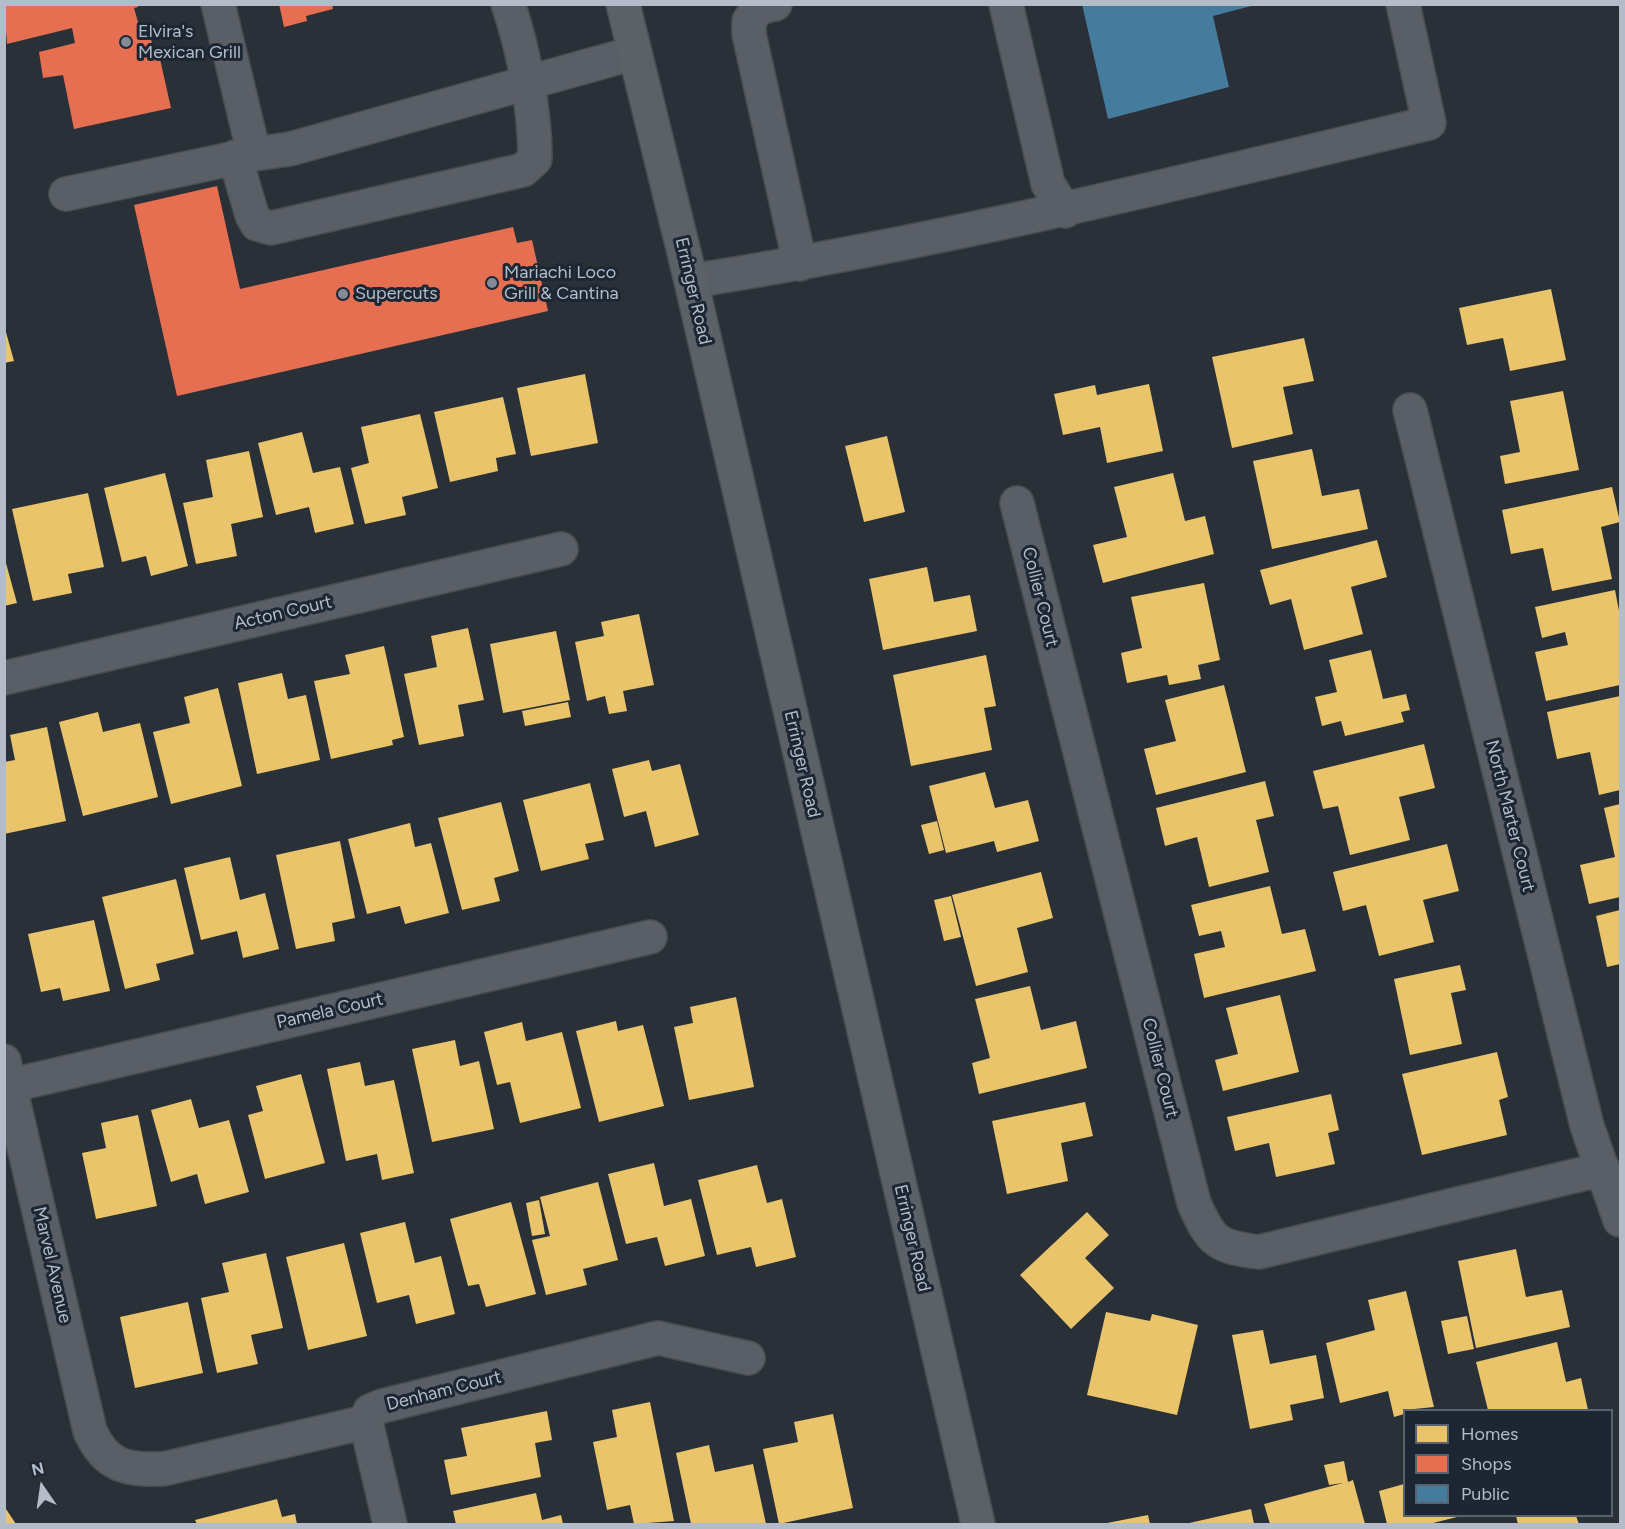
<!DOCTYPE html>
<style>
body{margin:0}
#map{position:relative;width:1625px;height:1529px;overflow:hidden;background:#2a3038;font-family:Figtree,sans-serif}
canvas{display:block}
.frame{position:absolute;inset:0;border:6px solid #b4bcc9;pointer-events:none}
.legend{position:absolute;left:1403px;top:1409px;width:210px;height:108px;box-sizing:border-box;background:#1d2633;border:2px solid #59626f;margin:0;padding:8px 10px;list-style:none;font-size:18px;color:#b4bcc9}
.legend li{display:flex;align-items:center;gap:12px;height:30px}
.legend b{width:30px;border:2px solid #59626f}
.north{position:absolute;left:12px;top:1457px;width:60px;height:60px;-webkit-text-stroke:4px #1d2633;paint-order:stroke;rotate:347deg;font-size:16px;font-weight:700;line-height:24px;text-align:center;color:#b4bcc9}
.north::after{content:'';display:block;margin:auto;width:21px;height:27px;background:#b4bcc9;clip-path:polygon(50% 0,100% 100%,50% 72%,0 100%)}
</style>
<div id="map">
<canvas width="1625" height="1529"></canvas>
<div class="frame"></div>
<ul class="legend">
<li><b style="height:16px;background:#e9c46a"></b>Homes</li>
<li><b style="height:16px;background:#e76f51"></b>Shops</li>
<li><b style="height:16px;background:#457b9d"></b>Public</li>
</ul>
<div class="north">N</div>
</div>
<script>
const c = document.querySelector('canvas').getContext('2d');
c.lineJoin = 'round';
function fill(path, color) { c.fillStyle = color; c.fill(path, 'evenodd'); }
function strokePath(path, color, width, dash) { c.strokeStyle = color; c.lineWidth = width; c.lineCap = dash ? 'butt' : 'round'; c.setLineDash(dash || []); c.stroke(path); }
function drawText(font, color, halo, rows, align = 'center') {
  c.font = font + ' Figtree,sans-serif'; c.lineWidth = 6; c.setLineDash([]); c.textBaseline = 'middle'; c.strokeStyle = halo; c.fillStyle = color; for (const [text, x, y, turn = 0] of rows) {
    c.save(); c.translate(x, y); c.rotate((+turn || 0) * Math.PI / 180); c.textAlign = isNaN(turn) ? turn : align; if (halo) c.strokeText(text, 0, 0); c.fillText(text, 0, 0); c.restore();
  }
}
const homes = new Path2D(`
 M1551 289 1566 360 1510 371 1503 338 1467 345 1459 308Z
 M4 325 14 361 4 363Z
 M1304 338 1314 381 1283 387 1293 434 1232 448 1212 357Z
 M585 374 598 443 531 456 517 388Z
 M1149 384 1163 451 1107 463 1100 427 1063 435 1054 394 1095 385 1097 395Z
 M1563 391 1579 470 1505 484 1500 456 1520 452 1510 401Z
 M503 397 516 454 496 458 498 471 450 482 434 412Z
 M420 414 438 488 402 497 406 515 365 524 351 468 369 463 361 427Z
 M302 432 313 473 340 467 354 524 315 533 309 507 276 515 258 443Z
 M887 436 905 512 864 522 845 446Z
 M1312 449 1322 496 1359 489 1368 529 1272 549 1253 461Z
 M249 451 263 517 231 524 237 556 196 564 183 503 213 497 206 460Z
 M165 473 188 566 151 576 146 556 122 562 104 488Z
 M1173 473 1185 521 1205 516 1214 554 1103 583 1093 545 1127 537 1114 487Z
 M1612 487 1620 522 1601 527 1612 579 1552 591 1543 548 1511 554 1502 510Z
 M88 493 104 567 68 574 72 593 33 601 12 509Z
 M1377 540 1387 577 1351 587 1363 634 1304 650 1291 599 1270 605 1260 570Z
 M4 556 17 603 4 606Z
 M927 567 934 602 970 595 977 631 883 650 869 579Z
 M1204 583 1220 660 1198 665 1201 679 1169 685 1167 675 1127 683 1121 653 1142 648 1131 597Z
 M1615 590 1620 616V685L1546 701 1535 652 1568 645 1565 632 1542 638 1535 607Z
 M639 614 654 685 623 691 627 711 609 714 605 696 587 701 575 642 604 636 601 622Z
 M468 628 484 700 458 705 464 736 419 745 404 674 437 667 431 636Z
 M556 631 570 700 503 713 490 644Z
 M384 646 404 737 392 740 393 745 331 759 314 681 350 674 345 655Z
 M1371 650 1383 699 1406 694 1410 710 1401 712 1404 722 1345 736 1341 721 1322 726 1315 697 1337 692 1329 660Z
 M986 655 996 706 984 708 992 750 911 766 893 675Z
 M282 673 288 699 306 695 320 760 257 774 238 683Z
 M1224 685 1246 772 1156 795 1144 749 1176 741 1165 700Z
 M218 688 242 786 171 804 153 732 190 723 184 697Z
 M1620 696V790L1599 795 1590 752 1557 759 1547 712Z
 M568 702 571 717 525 726 522 711Z
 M98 712 103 732 140 723 158 797 83 816 59 722Z
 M47 727 66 821 4 834V762L15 760 10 735Z
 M1424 744 1435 788 1399 797 1410 840 1350 855 1338 806 1323 809 1313 771Z
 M649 760 652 771 680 764 699 835 655 847 646 811 624 817 612 769Z
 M985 772 995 808 1028 800 1039 841 997 852 994 841 946 853 929 786Z
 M1265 781 1274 816 1256 820 1269 872 1209 887 1197 837 1165 846 1156 808Z
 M590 783 604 840 585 844 589 859 541 871 523 800Z
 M501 802 519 871 494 878 500 901 462 910 438 818Z
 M1620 804V897L1589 904 1580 865 1615 857 1604 808Z
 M937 821 944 850 929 854 921 825Z
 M410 823 415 847 431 843 449 913 405 924 400 906 367 914 348 839Z
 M340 841 355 918 332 923 335 941 296 949 276 855Z
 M1447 844 1459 891 1423 900 1434 942 1379 956 1366 905 1343 911 1333 872Z
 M230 857 240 900 265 893 279 949 243 958 237 931 201 940 184 868Z
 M1041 872 1053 918 1017 928 1028 972 976 986 952 895Z
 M176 879 194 954 156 964 160 980 125 989 102 897Z
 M1270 886 1282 934 1305 929 1316 971 1204 998 1194 954 1225 947 1221 931 1199 936 1191 905Z
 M951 896 961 937 944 941 934 900Z
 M1620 910V964L1607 967 1596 916Z
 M94 920 110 991 63 1001 60 988 41 992 28 934Z
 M1460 965 1466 990 1451 993 1462 1044 1410 1055 1394 979Z
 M1030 986 1041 1030 1076 1021 1087 1068 979 1094 972 1063 990 1058 975 999Z
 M1280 995 1299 1072 1223 1091 1215 1060 1238 1054 1226 1008Z
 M736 997 754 1087 689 1100 674 1027 693 1023 690 1007Z
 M616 1021 618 1031 643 1025 664 1106 599 1122 576 1031Z
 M522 1022 526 1041 562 1032 581 1108 520 1123 510 1082 497 1085 484 1032Z
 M455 1040 460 1066 479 1061 494 1129 432 1142 412 1049Z
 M1497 1052 1508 1097 1499 1100 1507 1135 1422 1155 1402 1074Z
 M360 1062 365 1086 394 1080 414 1173 382 1180 377 1154 346 1161 327 1069Z
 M301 1074 325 1163 265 1179 248 1115 263 1111 256 1086Z
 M1331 1094 1339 1130 1328 1133 1335 1164 1276 1177 1269 1143 1235 1151 1227 1117Z
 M191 1099 199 1128 229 1120 249 1192 205 1204 197 1174 171 1182 151 1110Z
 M1085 1102 1093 1136 1061 1143 1068 1181 1007 1194 992 1121Z
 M138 1115 157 1206 96 1219 82 1153 106 1148 101 1123Z
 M654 1163 664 1206 691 1199 705 1256 665 1266 657 1237 626 1244 608 1174Z
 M757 1165 767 1203 782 1199 796 1257 756 1267 751 1247 717 1255 698 1180Z
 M598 1182 618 1260 583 1269 587 1285 546 1295 532 1240 550 1236 540 1197Z
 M539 1200 545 1234 532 1236 526 1203Z
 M511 1202 536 1294 486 1307 479 1284 468 1286 450 1219Z
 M1087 1212 1109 1235 1085 1258 1114 1288 1071 1329 1020 1275Z
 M405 1222 415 1263 441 1256 455 1314 416 1324 409 1295 377 1303 360 1233Z
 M344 1243 367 1336 308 1350 286 1257Z
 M1516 1249 1526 1297 1562 1290 1570 1327 1476 1348 1458 1261Z
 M266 1253 283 1328 251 1335 258 1364 217 1373 201 1298 229 1292 222 1263Z
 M1406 1291 1434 1407 1404 1410V1414L1394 1417 1388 1391 1340 1403 1326 1343 1375 1330 1368 1300Z
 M188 1302 203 1373 135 1388 120 1317Z
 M1106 1312 1150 1321 1152 1314 1198 1325 1177 1415 1087 1395Z
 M1467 1316 1474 1349 1448 1354 1441 1321Z
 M1263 1330 1270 1364 1316 1355 1324 1398 1290 1405 1293 1420 1250 1429 1232 1335Z
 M1557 1342 1566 1382 1581 1378 1588 1410H1488L1476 1362Z
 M650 1402 674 1521 634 1524 630 1505 607 1510 593 1442 617 1437 612 1410Z
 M547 1411 552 1440 535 1443 541 1477 451 1495 444 1460 467 1456 461 1428Z
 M833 1414 853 1508 779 1524 763 1449 798 1442 794 1422Z
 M709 1445 715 1472 753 1464 766 1524H691L676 1453Z
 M1344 1461 1348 1482 1353 1480 1365 1524H1270L1264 1504 1343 1483 1329 1485 1324 1465Z
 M1404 1484V1516H1461L1429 1524H1387L1379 1491Z
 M536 1493 542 1520 561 1515 563 1524H456L453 1511Z
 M277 1499 282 1517 295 1514 297 1524H197L195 1520Z
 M4 1506 16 1524H4Z
 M1251 1509 1254 1524H1185Z
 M1148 1515 1150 1524H1108L1107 1523Z
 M1516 1516H1576L1579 1524H1518Z`);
const shops = new Path2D(`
 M4 4H138V7L134 8 140 29 148 27 156 60 160 59 171 108 74 129 63 75 43 78 39 52 75 43 72 28 7 44Z
 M279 4H332L333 9 306 16 307 21 284 27Z
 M217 186 240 289 513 227 517 243 532 240 548 311 177 396 134 205Z`);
const public = new Path2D(`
 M1082 4H1255V5L1213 16 1229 87 1108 119Z`);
const minor = new Path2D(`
 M218 4 254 154 290 149 634 53
 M775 4 758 8 749 21V34L800 264
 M1006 4 1048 184 1065 211
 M235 157 252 215 257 224 271 228 523 170 535 159C535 111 524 50 508 4
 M66 194 254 154
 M691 281C940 242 1184 182 1429 123L1403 4
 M1410 410 1587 1126 1620 1220
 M1017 503 1194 1203C1211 1242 1217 1247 1259 1252L1603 1169
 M4 678 561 549
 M4 1061 90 1431C106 1467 127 1470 163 1469L366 1422 370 1411 382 1406 658 1338 748 1358
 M4 1087 650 937
 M366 1422 390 1524`);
const major = new Path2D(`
 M623 4 691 281 978 1524`);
const markers = [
 [126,42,6,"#848b96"],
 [492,283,6,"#848b96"],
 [343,294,6,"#848b96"]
];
const poiNames = [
 ["Elvira's",138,32],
 ["Mexican Grill",138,53],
 ["Mariachi Loco",504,273],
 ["Grill & Cantina",504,294],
 ["Supercuts",355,294]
];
const streetNames = [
 ["Erringer Road",693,291,77],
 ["Collier Court",1040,597,76],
 ["Acton Court",283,613,-13],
 ["Erringer Road",802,764,77],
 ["North Marter Court",1510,816,76],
 ["Pamela Court",330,1011,-13],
 ["Collier Court",1160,1068,76],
 ["Erringer Road",912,1238,77],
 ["Marvel Avenue",52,1265,77],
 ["Denham Court",444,1391,-14]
];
fill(homes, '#e9c46a');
fill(shops, '#e76f51');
fill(public, '#457b9d');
strokePath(minor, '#484c53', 36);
strokePath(major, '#484c55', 36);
strokePath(minor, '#5a5e66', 33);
strokePath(major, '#5c6168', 33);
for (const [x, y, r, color] of markers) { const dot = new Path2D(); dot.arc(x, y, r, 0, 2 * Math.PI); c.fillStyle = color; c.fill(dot); strokePath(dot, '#1d2633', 2); }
drawText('18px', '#b4bcc9', '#1d2633', poiNames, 'left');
drawText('18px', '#b4bcc9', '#1d2633', streetNames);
</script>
